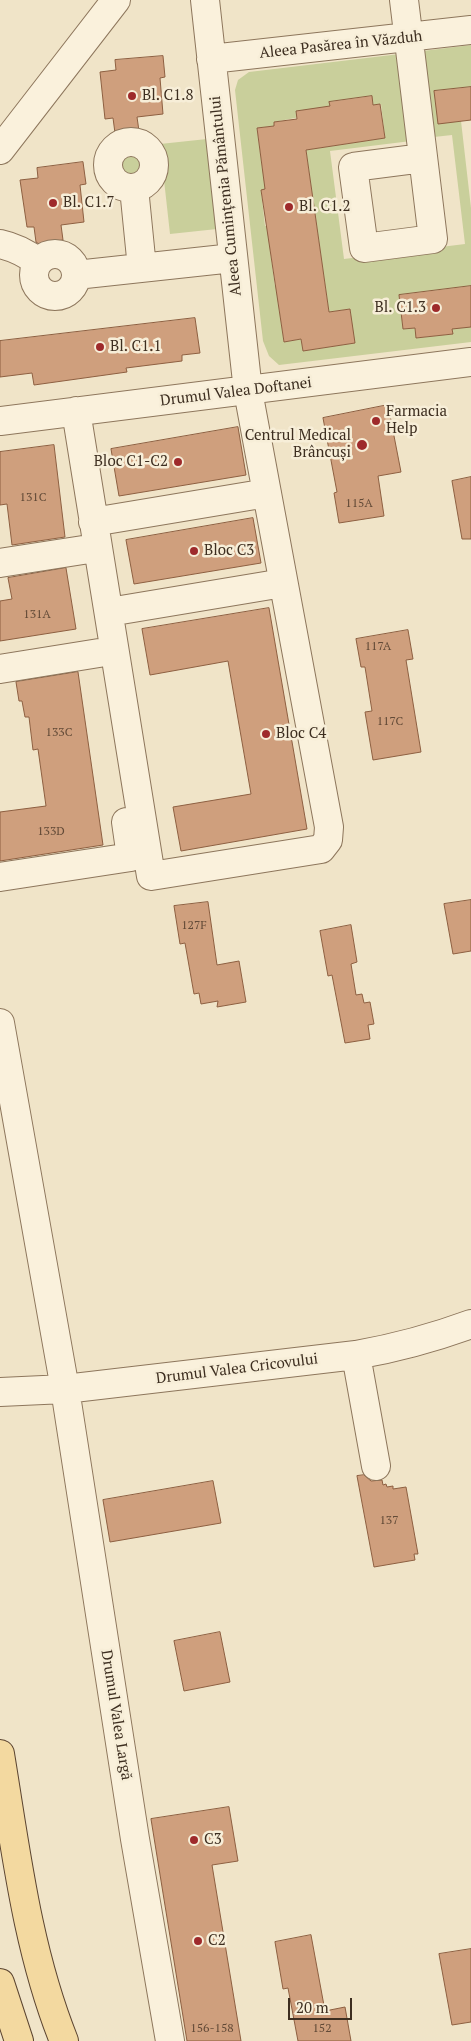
<!DOCTYPE html>
<meta charset="utf-8">
<style>
body{margin:0}
#map{position:relative;width:471px;height:2041px;overflow:hidden;background:#f0e4c8;font-family:"PT Serif",serif}
canvas{display:block}
.scale{position:absolute;left:288px;top:1998px;width:64px;height:22px;box-sizing:border-box;border:2px solid #3d2e20;border-top:0;padding-left:6px;font-size:15px;line-height:18px;white-space:nowrap;color:#3d2e20;-webkit-text-stroke:4px #f7eed8;paint-order:stroke}
</style>
<div id="map">
<canvas width="471" height="2041"></canvas>
<div class="scale">20 m</div>
</div>
<script>
const c = document.querySelector('canvas').getContext('2d');
c.lineJoin = 'round';
function fill(path, color) { c.fillStyle = color; c.fill(path, 'evenodd'); }
function strokePath(path, color, width, dash) { c.strokeStyle = color; c.lineWidth = width; c.lineCap = dash ? 'butt' : 'round'; c.setLineDash(dash || []); c.stroke(path); }
function drawText(font, color, halo, rows, align = 'center') {
  c.font = font + ' "PT Serif",serif'; c.lineWidth = 5; c.setLineDash([]); c.textBaseline = 'middle'; c.strokeStyle = halo; c.fillStyle = color; for (const [text, x, y, turn = 0] of rows) {
    c.save(); c.translate(x, y); c.rotate((+turn || 0) * Math.PI / 180); c.textAlign = isNaN(turn) ? turn : align; if (halo) c.strokeText(text, 0, 0); c.fillText(text, 0, 0); c.restore();
  }
}
const green = new Path2D(`
 M471 45V87L434 91 461 121 471 208V286L399 295 403 329 415 328 417 338 452 334 451 324 471 327V342L279 365 269 356 263 341 235 90 238 80 249 72 400 54 411 141 330 151 344 259 465 244 452 135 434 137 423 51ZM371 96 373 105 381 104 385 138 306 150 329 312 350 309 354 343 303 351 301 339 284 342 278 302 286 284 275 286 270 250 279 225 265 226 261 190 274 188 262 167 257 128 274 126V122L331 111 330 102Z
 M207 139 217 229 170 234 160 144Z
 M118 165a13 13 0 1 1 26 0a13 13 0 1 1-26 0Z`);
const building = new Path2D(`
 M163 56 165 77 160 78 163 114 137 117 139 131 115 133 113 118 105 119 100 72 116 70 115 60Z
 M471 87V120L438 124 434 91Z
 M372 96 373 105 380 104 385 138 306 150 329 312 350 309 355 343 303 351 301 339 284 342 261 190 265 189 257 128 274 126V122L297 119 296 111 330 106 329 102Z
 M83 162 86 184 80 185 84 222 61 225 63 240 39 244 36 242 34 227H27L20 180 38 178 37 168Z
 M471 286V327L452 329 453 334 416 338 415 328 403 329 399 295Z
 M195 318 200 353 182 355V361L126 368 127 372 34 385 32 373 0 377V341Z
 M388 405 401 472 378 476 384 516 339 523 334 493 337 492 323 418Z
 M238 427 246 475 119 496 111 449Z
 M54 445 65 537 12 545 7 504 0 505V452Z
 M471 477V539H462L452 481Z
 M253 518 261 563 134 584 126 540Z
 M66 568 76 629 0 641V601L12 599 8 578Z
 M269 608 307 829 181 851 173 807 251 794 228 661 150 675 142 629Z
 M408 630 413 659 406 660 421 752 373 760 365 712 372 711 365 667H361L356 639Z
 M78 672 103 845 0 861V812L46 806 38 749 33 750 29 717H25L22 701H19L16 682Z
 M471 900V951L453 954 444 904Z
 M208 902 217 965 239 961 246 1002 217 1007 218 1001 201 1004 199 993 194 994 185 943 180 944 174 906Z
 M351 925 357 962 351 964 356 995 362 994 364 1003 370 1002 374 1024 368 1025 370 1039 345 1043 332 975 328 976 320 931Z
 M364 1475 371 1481 382 1480 383 1485 386 1484 387 1487 393 1486V1489L406 1487 418 1554H414L415 1560 374 1567 357 1476Z
 M213 1481 221 1523 110 1542 103 1500Z
 M220 1632 230 1682 184 1691 174 1641Z
 M229 1807 238 1861 212 1865 241 2041H187L151 1819Z
 M311 1935 325 2011 345 2007 351 2041H298L288 1988 283 1989 275 1942Z
 M471 1949V2022L452 2025 439 1954Z`);
const minor = new Path2D(`
 M404 0 433 239 364 248 353 167 423 158
 M211 59 471 30
 M108 165a23 23 0 1 1 46 0a23 23 0 1 1-46 0Z
 M0 150 116 0
 M134 188 142 268
 M0 244C14 247 26 253 38 262
 M34 275a21 21 0 1 1 42 0a21 21 0 1 1-42 0Z
 M76 275 233 258
 M76 411 151 876 321 849 328 840 329 827 248 391 205 0
 M0 421 471 362
 M93 522 267 493
 M0 563 83 550
 M109 612 283 583
 M0 669 99 653
 M0 877 131 857 126 822
 M0 1023 65 1389 135 1839 170 2041
 M356 1355 376 1466
 M0 1392 65 1389 356 1355C396 1348 433 1338 471 1324`);
const major = new Path2D(`
 M0 1754C16 1851 27 1949 64 2041
 M0 1983 19 2041`);
const markers = [
 [132,96,5,"#9e2a2b"],
 [53,203,5,"#9e2a2b"],
 [289,207,5,"#9e2a2b"],
 [436,308,5,"#9e2a2b"],
 [100,347,5,"#9e2a2b"],
 [376,421,5,"#9e2a2b"],
 [362,445,6,"#9e2a2b"],
 [178,462,5,"#9e2a2b"],
 [194,551,5,"#9e2a2b"],
 [266,734,5,"#9e2a2b"],
 [194,1840,5,"#9e2a2b"],
 [198,1941,5,"#9e2a2b"]
];
const numberNames = [
 ["131C",33,498],
 ["115A",359,504],
 ["131A",37,615],
 ["117A",378,647],
 ["117C",390,722],
 ["133C",59,733],
 ["133D",51,832],
 ["127F",194,926],
 ["137",389,1521],
 ["156-158",212,2029],
 ["152",322,2029]
];
const streetNames = [
 ["Aleea Pasărea în Văzduh",341,45,-6],
 ["Aleea Cumințenia Pământului",226,196,-96],
 ["Drumul Valea Doftanei",236,392,-7],
 ["Drumul Valea Cricovului",237,1369,-7],
 ["Drumul Valea Largă",116,1715,81]
];
const poiNames = [
 ["Bl. C1.8",142,96],
 ["Bl. C1.7",63,203],
 ["Bl. C1.2",299,207],
 ["Bl. C1.3",426,308,"right"],
 ["Bl. C1.1",110,347],
 ["Farmacia",386,412],
 ["Help",386,429],
 ["Centrul Medical",351,436,"right"],
 ["Brâncuși",351,453,"right"],
 ["Bloc C1-C2",168,462,"right"],
 ["Bloc C3",204,551],
 ["Bloc C4",276,734],
 ["C3",204,1840],
 ["C2",208,1941]
];
fill(green, '#c9cf9b');
fill(building, '#cf9f7d');
strokePath(building, '#8d5f41', 1);
strokePath(minor, '#8d765c', 30);
strokePath(major, '#5b4430', 30);
strokePath(minor, '#faf1dc', 28);
strokePath(major, '#f3d9a0', 28);
for (const [x, y, r, color] of markers) { const dot = new Path2D(); dot.arc(x, y, r, 0, 2 * Math.PI); c.fillStyle = color; c.fill(dot); strokePath(dot, '#f7eed8', 2); }
drawText('12px', '#624a37', null, numberNames);
drawText('15px', '#3d2e20', '#f7eed8', streetNames);
drawText('15px', '#3d2e20', '#f7eed8', poiNames, 'left');
</script>
